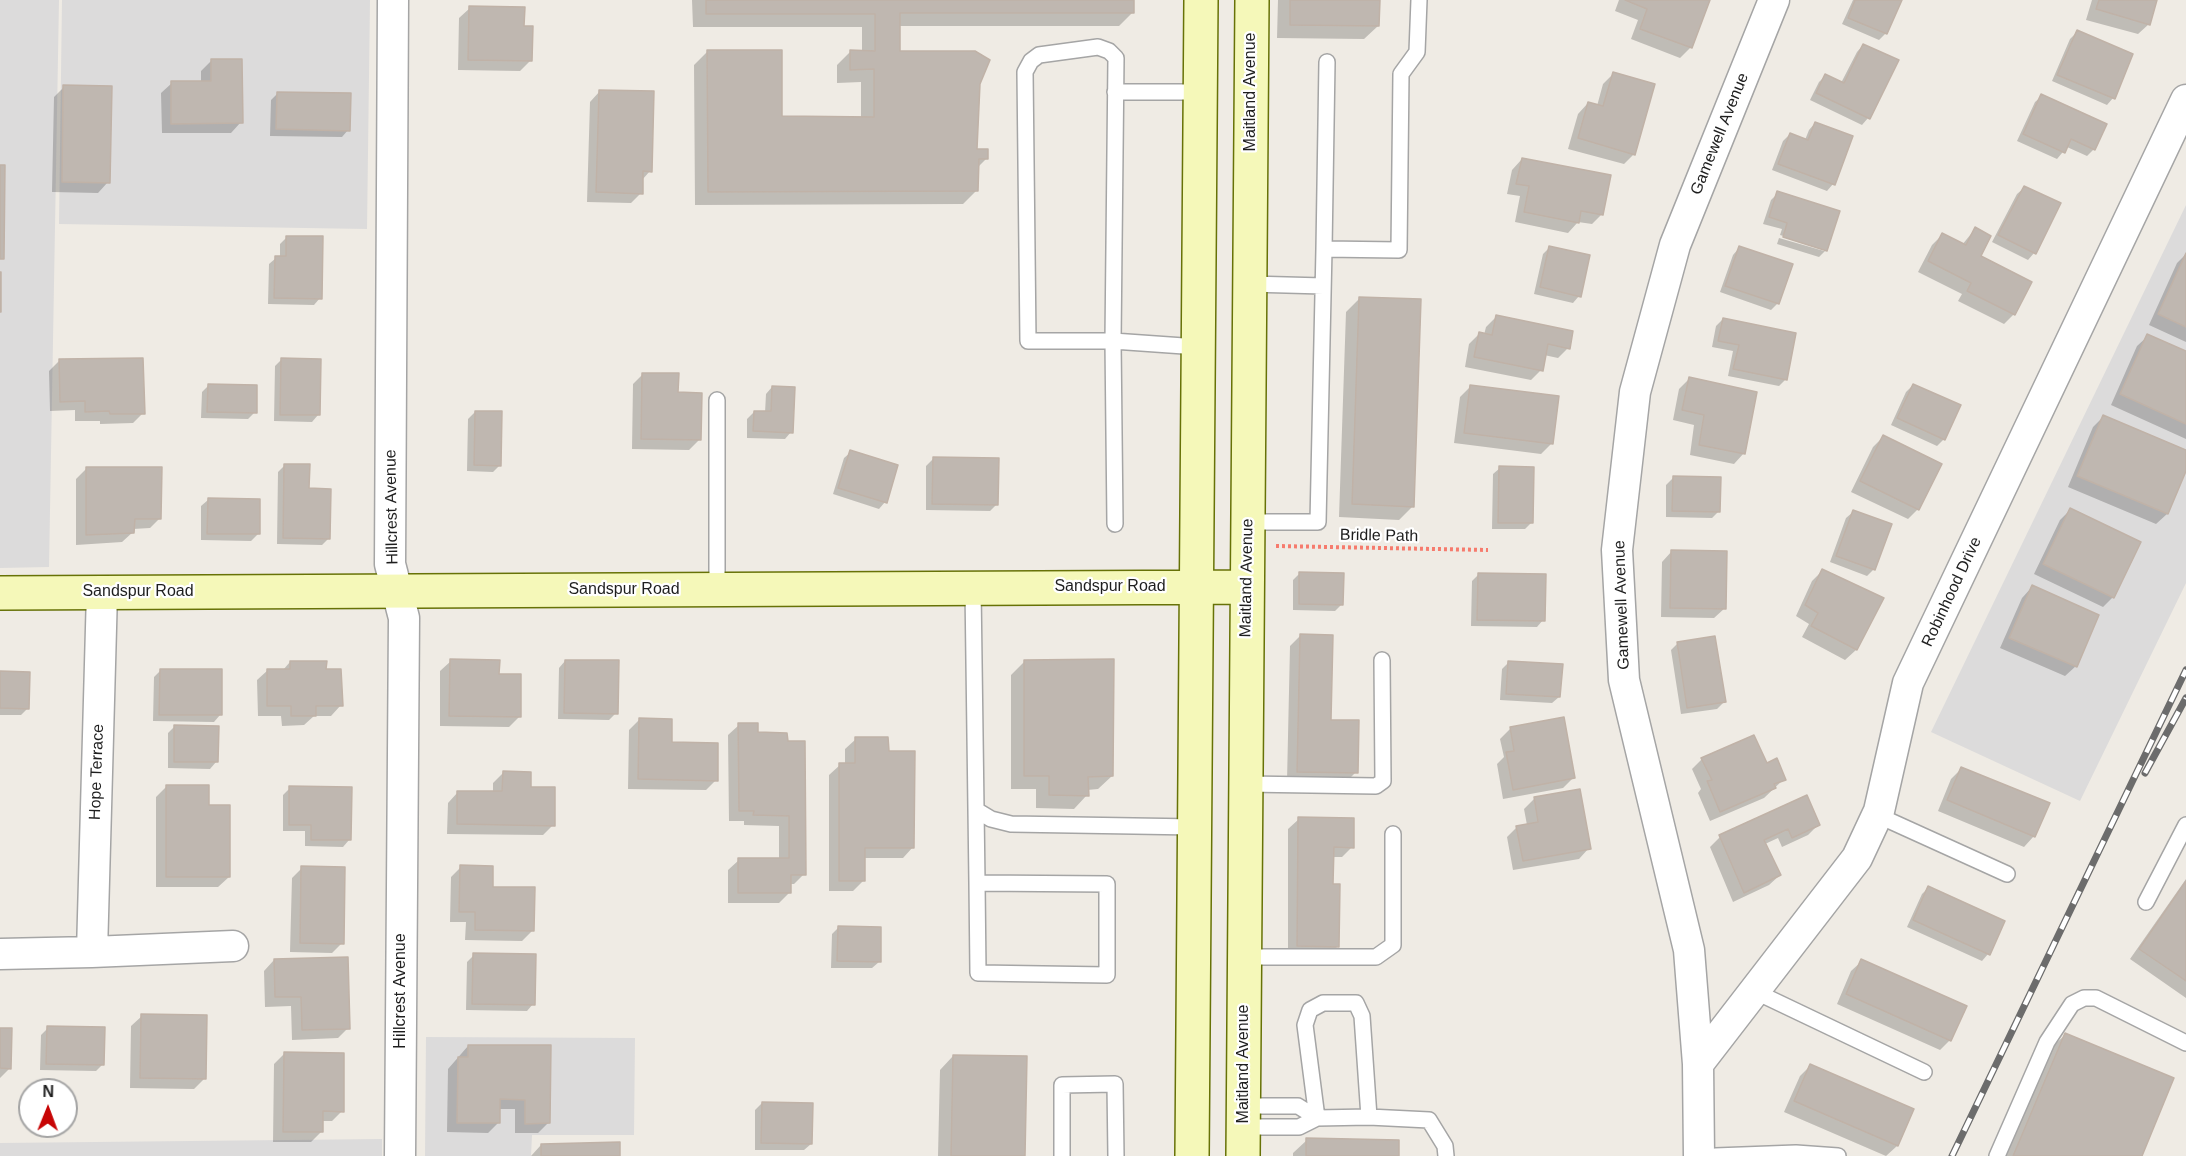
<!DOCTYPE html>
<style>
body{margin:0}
#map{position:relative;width:2186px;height:1156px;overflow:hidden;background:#efebe4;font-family:Arial,sans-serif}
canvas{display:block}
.north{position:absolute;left:18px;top:1078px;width:60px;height:60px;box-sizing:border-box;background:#fff;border:2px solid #a5a5a5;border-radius:50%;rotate:1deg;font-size:16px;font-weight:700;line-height:24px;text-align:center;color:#1e1e1e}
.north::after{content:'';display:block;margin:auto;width:21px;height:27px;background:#c70505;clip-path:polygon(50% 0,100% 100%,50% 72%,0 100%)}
</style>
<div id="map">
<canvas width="2186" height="1156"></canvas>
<div class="north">N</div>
</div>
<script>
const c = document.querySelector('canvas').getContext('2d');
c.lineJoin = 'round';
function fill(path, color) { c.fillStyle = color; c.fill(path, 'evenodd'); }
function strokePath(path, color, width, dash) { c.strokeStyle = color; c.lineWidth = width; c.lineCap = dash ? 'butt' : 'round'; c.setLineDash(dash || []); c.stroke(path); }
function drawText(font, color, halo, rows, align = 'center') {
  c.font = font + ' Arial,sans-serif'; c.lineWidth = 4.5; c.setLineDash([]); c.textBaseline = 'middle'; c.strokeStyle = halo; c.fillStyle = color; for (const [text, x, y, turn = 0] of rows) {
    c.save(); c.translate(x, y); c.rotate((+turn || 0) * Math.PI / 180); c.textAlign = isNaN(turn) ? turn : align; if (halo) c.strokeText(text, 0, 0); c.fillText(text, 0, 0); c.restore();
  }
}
const residential = new Path2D(`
 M0 0H59L49 567 0 568Z
 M62 0H370L367 229 59 224Z
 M2186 205V583L2080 801 1931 732Z
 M426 1037 635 1038 634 1135H532L531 1156H425Z
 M382 1139V1156H0V1143Z`);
const shadow = new Path2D(`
 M692 0H1133V12L1119 26H898V52L978 84 975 150 987 158 977 168V190L963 204 695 205 694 65 708 51 780 118H861V82L837 83V65L851 51 862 52V27H693Z
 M1278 0H1378V26L1364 39 1277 38Z
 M1619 0H1709L1691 47 1680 58 1631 39 1638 20 1615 11Z
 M1853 0H1900L1886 33 1879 40 1842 24Z
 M2092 0H2156L2149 24 2138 34 2086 20Z
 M470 8 523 28 531 60 520 71 458 70 459 18Z
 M2077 32 2113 98 2107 105 2052 81 2070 39Z
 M1863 45 1868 118 1862 125 1810 100 1819 82 1825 76 1841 83 1857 52Z
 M212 60 241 122 231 133H162L161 93 172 83H201V71Z
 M1613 74 1634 154 1624 164 1568 149 1578 114 1588 103 1597 106 1603 84Z
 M64 87 108 182 98 193 52 192 54 97Z
 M600 91 650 171 642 180 641 193 631 203 587 202 590 102Z
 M277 94 348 130 342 137 270 136 271 100Z
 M2042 96 2094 149 2087 156 2067 147 2057 159 2017 141 2035 102Z
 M1815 123 1833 184 1827 191 1772 170 1783 141 1790 134 1805 140 1809 130Z
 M1522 159 1602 214 1592 224 1578 222 1568 233 1515 222 1520 196 1507 194 1512 170Z
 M2024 188 2034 253 2028 260 1992 242 2017 194Z
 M1778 193 1826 250 1819 257 1777 244 1779 238 1824 251V248L1780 235 1782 229 1763 224 1771 200Z
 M1975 229 1980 256 2014 314 2004 324 1958 301 1962 294 1918 272 1932 245 1942 235 1962 245Z
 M287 237 320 298 314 305 268 304 269 264 276 258H280V244Z
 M1550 247 1579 296 1573 303 1534 294 1543 254Z
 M1739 248 1778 303 1771 310 1720 292 1733 255Z
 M2186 254V342L2149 325 2177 263Z
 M1360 298 1413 506 1399 520 1339 517 1346 312Z
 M1496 317 1568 348 1558 358 1544 355 1541 370 1531 380 1465 367 1469 344 1479 334 1484 335 1486 327Z
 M1723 319 1786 379 1779 386 1728 376 1733 351 1712 347 1716 326Z
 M2148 336 2186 353V439L2111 405 2137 346Z
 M60 360 143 413 133 423 100 424V421H75V410L50 411 49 371Z
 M281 360 318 415 312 422 274 421 275 366Z
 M643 374 677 394 700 439 689 450 632 449 633 384Z
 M1690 378 1744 453 1734 464 1690 455 1694 425 1673 420 1679 389Z
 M1913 385 1944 439 1937 446 1891 425 1906 392Z
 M208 386 255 412 248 419 201 418 202 392Z
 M772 387 791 432 785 439 747 438V419L754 412 765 413 766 394Z
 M1470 387 1557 397 1551 444 1541 454 1454 443 1460 397Z
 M475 412 500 465 493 472 467 471 468 419Z
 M2103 417 2186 452V467L2167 514 2156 524 2068 487 2093 427Z
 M1883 437 1918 509 1908 519 1851 492 1873 447Z
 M851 452 885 502 879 509 833 494 844 458Z
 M933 459 997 504 990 511 926 510V466Z
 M285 465 308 490 329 538 322 545 277 544 278 472Z
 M1500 468 1531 523 1525 529H1492L1493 474Z
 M86 469 160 518 150 528 133 529V532L122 542 76 545V479Z
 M1673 478 1719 511 1712 518 1666 517V485Z
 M208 500 258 534 251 541 201 540V506Z
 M2070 510 2113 597 2103 607 2034 574 2060 520Z
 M1853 512 1874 569 1867 576 1830 562 1846 518Z
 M1672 551 1725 608 1714 618 1661 617 1662 562Z
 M1822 571 1882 599 1856 650 1845 660 1802 637 1809 624 1796 616 1812 581Z
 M1300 573 1342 604 1335 611 1293 610V580Z
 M1479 574 1543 620 1537 627 1471 626 1472 581Z
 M2032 587 2076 666 2065 676 2000 648 2022 598Z
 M1300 636 1330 721 1356 772 1346 782 1287 781 1290 646Z
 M1678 643 1724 702 1717 709 1681 714 1671 650Z
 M451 661 498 675 519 717 509 727 440 726V671Z
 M565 661 616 713 609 720 558 719 559 668Z
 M1025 661 1112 776 1098 789 1087 790V795L1074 809 1036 808V789H1011V675Z
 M290 662 325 671 341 705 331 716H314L304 725 282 726 281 716H258L257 680 268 670H283Z
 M1509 662 1559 697 1552 703 1500 700 1502 669Z
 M161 670 220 715 214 722 153 721 154 677Z
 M0 673 28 708 21 715H0Z
 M639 720 671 743 716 780 706 790 628 789 629 730Z
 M739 725 757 734 785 735 804 874 794 884H789L790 892 779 903H728V870L739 860H779V826L744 825V821H729L728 735Z
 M175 726 216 762 210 769 168 768V733Z
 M1510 729 1573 778 1563 788 1503 799 1497 764 1504 757 1500 739Z
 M856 739 887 752 913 847 903 858H864V880L853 891H829V775L840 765H845V749Z
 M1702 759 1766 765 1784 779 1764 798 1710 821 1698 793 1701 789 1692 769Z
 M1962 768 2034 836 2024 847 1938 811 1951 779Z
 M503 773 530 788 553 825 543 835 447 834 448 803 458 792 493 793V783Z
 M166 787 207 807 229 877 218 887H156V797Z
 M290 788 349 840 343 847 305 846V831H283V795Z
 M1579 791 1589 848 1579 859 1513 870 1507 837 1517 827 1527 825 1524 809 1534 799Z
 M1299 819 1352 847 1342 857H1332V886L1338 946 1328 956H1288V829Z
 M1818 825 1808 835 1782 847 1778 838 1765 844 1780 875 1769 885 1733 902 1710 847 1720 837Z
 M461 867 491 888 532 931 522 941 465 940 466 922H450L451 877Z
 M302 868 342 943 332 953 290 952 292 878Z
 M2186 879V998L2130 959Z
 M1928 888 1988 954 1982 961 1907 927 1922 894Z
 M839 927 879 962 872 968H831L832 934Z
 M474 955 533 1004 527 1011 466 1010 467 962Z
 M274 960 348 1028 338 1038 292 1040 291 1006 265 1007 264 971Z
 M1862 961 1950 1040 1940 1050 1837 1004 1851 971Z
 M142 1016 204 1079 194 1089 130 1088 131 1026Z
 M48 1028 102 1065 96 1071 40 1070 41 1035Z
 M0 1029 10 1068 0 1078Z
 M2065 1035 2140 1156H2006L2051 1048Z
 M468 1046H549L548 1123 538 1133H515V1109H499L498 1123 488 1133 447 1132 448 1069Z
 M284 1054 342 1111 332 1121H321V1132L311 1142H273L274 1064Z
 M953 1056 1023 1156H938L940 1070Z
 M1810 1066 1912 1110 1897 1146 1886 1156 1784 1112 1800 1076Z
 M762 1103 811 1144 804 1150H755V1110Z
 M1307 1140 1397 1156H1293V1153Z
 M541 1145 618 1156H531Z`);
const building = new Path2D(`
 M706 0H1134V13H900V51H975L990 60 980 84 977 149H988V159H979L978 191 708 192 707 50H782V116L874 117V69L850 70V50L875 51V14H706Z
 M1290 0H1380L1379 26 1290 25Z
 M1625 0H1710L1692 48 1640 29 1647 9Z
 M1855 0H1902L1887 34 1848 18Z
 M2099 0H2157L2150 25 2096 9Z
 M469 6 525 7 524 26H533L532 61 468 60Z
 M2077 30 2133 54 2115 99 2057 75Z
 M1863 44 1899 60 1870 119 1816 93 1825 74 1844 83Z
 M211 59H242L243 123 171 124V81H211Z
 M1613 72 1655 84 1635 155 1578 138 1588 102 1603 106Z
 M63 85 112 86 110 183 62 182Z
 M599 90 654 91 652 172 643 171V194L596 192Z
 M277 92 351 93 350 131 276 129Z
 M2041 94 2107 124 2095 150 2071 139 2065 153 2023 134Z
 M1815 122 1853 136 1835 185 1778 164 1790 133 1808 140Z
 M1522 158 1611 175 1603 215 1581 211 1579 223 1524 212 1529 186 1516 184Z
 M0 165H5L4 259H0Z
 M2024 186 2061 203 2036 254 1998 235Z
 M1777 191 1840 211 1827 251 1783 237 1787 223 1769 217Z
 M1975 227 1991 236 1981 256 2032 282 2015 315 1967 291 1971 283 1928 261 1942 233 1966 245Z
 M286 236H323L322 299 274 298 275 256H286Z
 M1549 246 1590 255 1581 297 1540 287Z
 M1739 246 1793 264 1779 304 1725 286Z
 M2186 253V327L2158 314Z
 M0 272H1V312H0Z
 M1359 297 1421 299 1414 507 1352 504Z
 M1496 315 1573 331 1570 349 1548 344 1543 371 1474 357 1479 332 1492 335Z
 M1723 318 1796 333 1787 380 1733 369 1739 345 1718 341Z
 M2147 334 2186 351V424L2120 394Z
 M143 358 145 414H110L109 411 85 412V401L60 402 59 359Z
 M281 358 321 359 320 415H280Z
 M642 373H679L678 392 702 393 701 440 641 439Z
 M1689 377 1757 392 1745 454 1699 445 1704 415 1682 410Z
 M208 384 257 385V413L207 412Z
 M1913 384 1961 405 1945 440 1897 418Z
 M1470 385 1559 396 1553 444 1464 433Z
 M772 386 795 387 793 433 753 431 754 411H771Z
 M475 411H502L501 466 474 465Z
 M2103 415 2186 450V471L2168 514 2077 476Z
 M1883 435 1942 464 1919 510 1860 481Z
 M850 450 898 465 887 503 838 488Z
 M933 457 999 458 998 505 932 504Z
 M284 464H310L309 488 331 489 330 539 283 538Z
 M1499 466 1534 467 1533 523H1498Z
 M86 467H162L161 519H135L134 533 86 535Z
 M1673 476 1721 477 1720 512 1672 511Z
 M208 498 260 499V534H207Z
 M2070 508 2141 542 2114 598 2043 564Z
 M1853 510 1892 524 1875 570 1836 556Z
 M1671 550 1727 551 1726 609 1670 608Z
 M1822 569 1884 598 1857 650 1811 626 1818 613 1805 605Z
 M1299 572 1344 573 1343 605 1299 604Z
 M1478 573 1546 574 1545 621 1477 620Z
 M2032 585 2099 615 2077 667 2009 638Z
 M1300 634 1333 635 1331 720H1359L1358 773 1297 772Z
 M1715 636 1726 702 1687 708 1677 642Z
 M450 659 500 660 499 674H521V717L449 716Z
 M1114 659 1113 776 1088 777 1089 796 1049 795V776H1024V660Z
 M565 660H619L618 714 564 713Z
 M290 661H327L326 669H341L343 706H316V716H291V706H267V669H290Z
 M1508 661 1563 664 1560 697 1506 694Z
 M160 669H222V715H159Z
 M0 671 30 672 29 709 0 708Z
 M1564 717 1575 778 1513 790 1506 752 1514 751 1510 727Z
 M639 718 672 719V742L718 743V781L638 779Z
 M738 723H758V732L787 733 788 741H805L806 875H791V893H738V858H789V816L753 815 754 811H739Z
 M174 725 219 726 218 762H174Z
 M1754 735 1767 763 1777 758 1786 780 1774 784 1776 788 1720 812 1707 781 1712 780 1701 758Z
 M855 737H888L889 751H915L914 848H865V881H839V763H855Z
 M1961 767 2050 803 2035 837 1947 800Z
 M503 771 531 772V787H555V826L457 824V791H502Z
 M166 785H209V805H230V877H166Z
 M289 786 352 787 351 840H311V825H289Z
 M1580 789 1591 849 1523 861 1516 826 1538 822 1534 797Z
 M1807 795 1820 825 1792 838 1788 829 1764 840 1781 875 1744 893 1719 835Z
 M1298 817 1354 818V848L1334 847 1333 884H1340L1339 947 1297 946Z
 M460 865 493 866V887H535L534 931 475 930V912H459Z
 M301 866 345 867 344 944 300 943Z
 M2186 881V981L2139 949Z
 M1928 886 2005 921 1990 955 1913 920Z
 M838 926 881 927V962L837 961Z
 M473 953 536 954 535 1005 472 1004Z
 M348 957 350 1029 302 1030 301 997H275L274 959Z
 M1861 959 1967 1006 1951 1041 1846 994Z
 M141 1014 207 1015 206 1079 140 1078Z
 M47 1026 105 1027 104 1065 46 1064Z
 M0 1028H12L11 1069 0 1068Z
 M2065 1033 2174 1078 2142 1156H2013Z
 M468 1045H551L550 1123 525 1124V1100L500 1099V1123H457L458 1057H468Z
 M284 1052 344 1053V1112L323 1111V1132H283Z
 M953 1055 1027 1056 1025 1156H951Z
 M1810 1064 1914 1109 1898 1146 1794 1101Z
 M762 1102 813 1103 812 1144 761 1143Z
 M1306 1138 1399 1140V1156H1306Z
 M620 1142V1156H541V1144Z`);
const path = new Path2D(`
 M1276 546 1488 550`);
const lane = new Path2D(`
 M1327 62 1324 249 1399 250 1401 74 1417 52 1419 0
 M1115 92H1200
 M1250 284 1323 286
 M717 400V590
 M1247 522H1318L1324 249
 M1115 524 1113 341 1116 58 1109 51 1098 47 1039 55 1031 61 1025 72 1028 341H1113L1198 347
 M973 588 977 883 1107 884V975L978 973 977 883
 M1246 784 1376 786 1383 781 1382 660
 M976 810 991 819 1011 824 1195 827
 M1877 815 2007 874
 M2146 902 2186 825
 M1244 957H1376L1393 945V834
 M1754 991 1924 1072
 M1244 1106H1298L1317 1118
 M1317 1118 1305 1025 1310 1010 1323 1003H1356L1362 1016 1369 1117
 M1243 1127H1299L1317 1118 1369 1117 1429 1120 1445 1146 1446 1156
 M1062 1156V1085L1115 1084 1116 1156
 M1715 1156 1796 1153 1838 1156
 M1997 1156 2047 1042 2072 1004 2084 998H2096L2186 1043`);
const street = new Path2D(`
 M393 0 390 564 404 618 400 1156
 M92 952 102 592
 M0 954 92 952 233 946
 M1698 1064 1857 858 1879 811 1908 683 2186 100
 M1699 1156 1698 1064 1689 950 1624 680 1617 550 1635 392 1675 245 1774 0`);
const secondary = new Path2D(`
 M0 593 1247 587
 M1192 1156 1201 0
 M1243 1156 1252 0`);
const rail = new Path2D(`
 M2145 773 2186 698
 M1952 1156 2186 670`);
const streetNames = [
 ["Maitland Avenue",1251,92,-90],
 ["Gamewell Avenue",1720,134,-68],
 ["Hillcrest Avenue",392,507,-91],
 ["Bridle Path",1379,536,1],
 ["Maitland Avenue",1247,578,-89],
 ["Sandspur Road",1110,587],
 ["Sandspur Road",624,590],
 ["Sandspur Road",138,592],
 ["Robinhood Drive",1952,592,-65],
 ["Gamewell Avenue",1622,605,-92],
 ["Hope Terrace",97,772,-88],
 ["Hillcrest Avenue",401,991,-90],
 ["Maitland Avenue",1244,1064,-90]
];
fill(residential, '#dcdbdb');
fill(shadow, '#0003');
fill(building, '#bfb7b0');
strokePath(building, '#c0b2a7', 1.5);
strokePath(lane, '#a5a5a5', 18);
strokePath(street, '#a5a5a5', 33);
strokePath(secondary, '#677207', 36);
strokePath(path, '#f67b6d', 4, [3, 3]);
strokePath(lane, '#fff', 15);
strokePath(street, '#fff', 30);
strokePath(secondary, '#f5f8b9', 33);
strokePath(rail, '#6c6c6c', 7);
strokePath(rail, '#fff', 4.5, [14]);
drawText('16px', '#1e1e1e', '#fff', streetNames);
</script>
